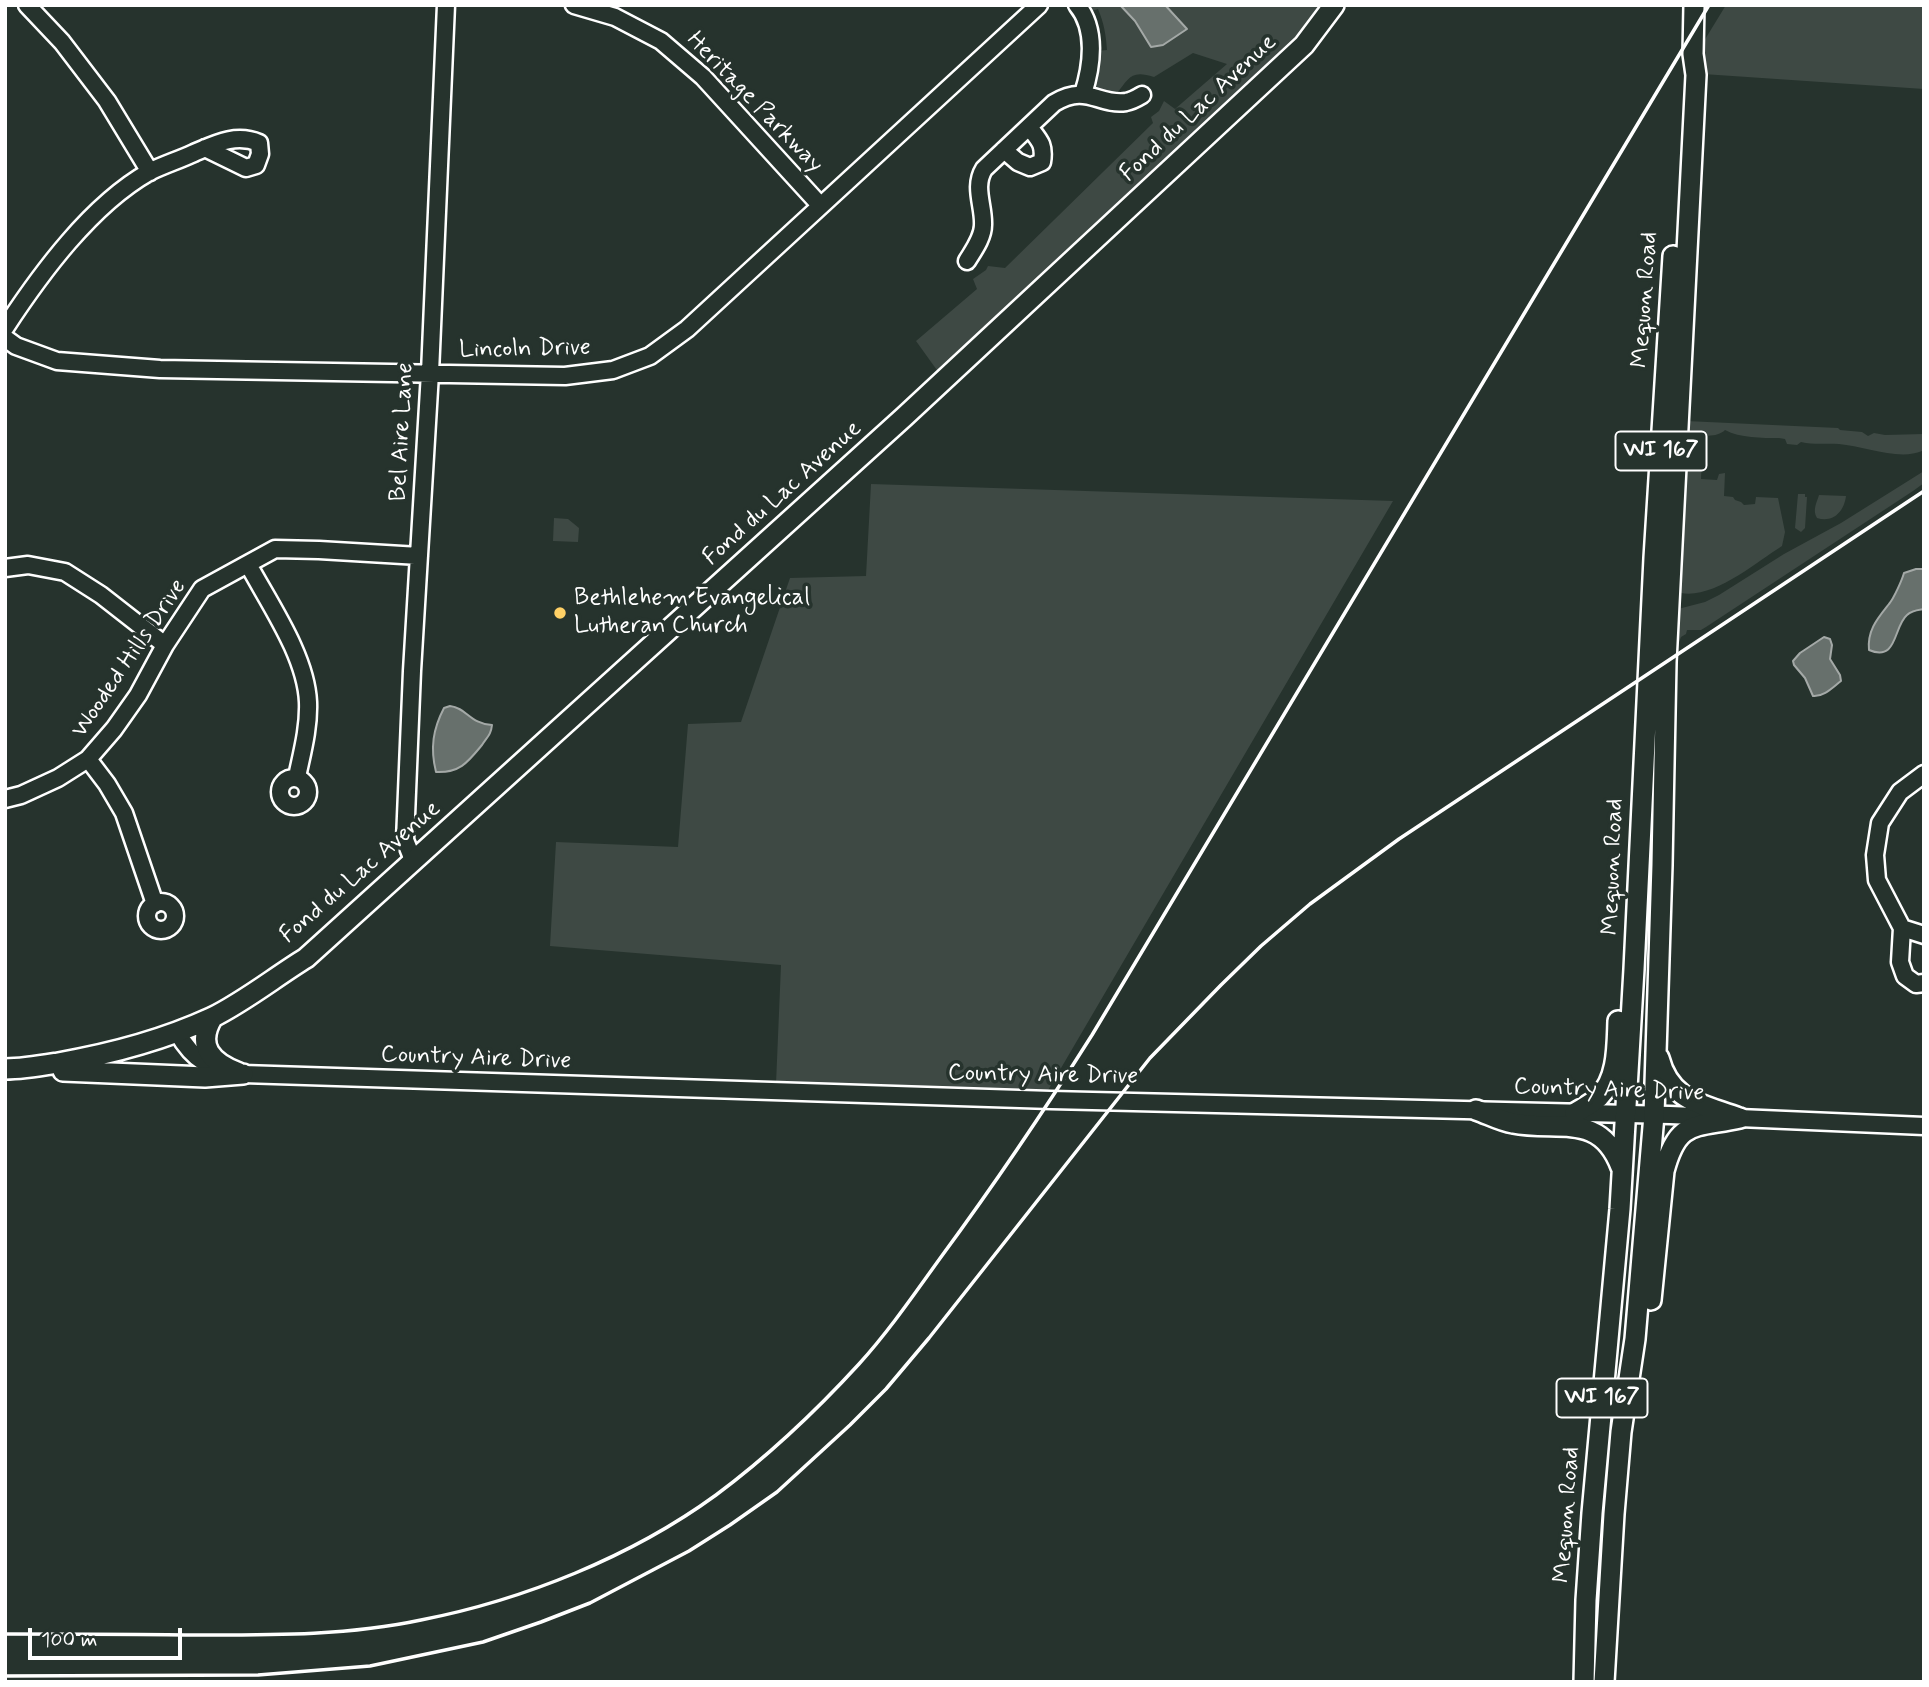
<!DOCTYPE html>
<style>
body{margin:0}
#map{position:relative;width:1929px;height:1687px;overflow:hidden;background:#26332d;font-family:Mynerve,sans-serif}
canvas{display:block}
.frame{position:absolute;inset:0;border:7px solid #fff;pointer-events:none}
.scale{position:absolute;left:28px;top:1628px;width:154px;height:32px;box-sizing:border-box;border:4px solid #fff;border-top:0;padding-left:9px;font-size:21px;line-height:24px;white-space:nowrap;color:#fff;-webkit-text-stroke:5px #26332d;paint-order:stroke}
</style>
<div id="map">
<canvas width="1929" height="1687"></canvas>
<div class="frame"></div>
<div class="scale">100 m</div>
</div>
<script>
const c = document.querySelector('canvas').getContext('2d');
c.lineJoin = 'round';
function fill(path, color) { c.fillStyle = color; c.fill(path, 'evenodd'); }
function strokePath(path, color, width, dash) { c.strokeStyle = color; c.lineWidth = width; c.lineCap = dash ? 'butt' : 'round'; c.setLineDash(dash || []); c.stroke(path); }
function drawText(font, color, halo, rows, align = 'center') {
  c.font = font + ' Mynerve,sans-serif'; c.lineWidth = 7; c.setLineDash([]); c.textBaseline = 'middle'; c.strokeStyle = halo; c.fillStyle = color; for (const [text, x, y, turn = 0] of rows) {
    c.save(); c.translate(x, y); c.rotate((+turn || 0) * Math.PI / 180); c.textAlign = isNaN(turn) ? turn : align; if (halo) c.strokeText(text, 0, 0); c.fillText(text, 0, 0); c.restore();
  }
}
const green = new Path2D(`
 M1085 5H1326L1284 56 939 373 916 341 977 289 973 279 986 270 988 266 1005 268 1153 123 1151 117 1159 111 1164 101 1175 109 1227 64 1193 53 1154 77C1130 69 1129 79 1116 94L1108 95 1095 90 1093 83 1097 51 1107 50C1106 35 1104 23 1098 9L1089 12Z
 M1726 5H1924V89L1703 74 1704 41Z
 M1686 421 1838 428 1840 430 1862 432 1868 436 1874 433 1885 435 1924 434V452L1922 451C1899 461 1864 446 1839 444 1826 443 1814 445 1801 442L1797 445 1787 444 1785 439 1779 438C1762 438 1740 438 1725 430 1716 439 1697 436 1686 430Z
 M1689 451H1697L1702 457 1701 479 1717 480 1719 474 1725 473 1724 496 1733 497 1735 500 1741 502 1744 505 1755 504 1756 497 1778 498 1785 532 1782 546C1755 563 1714 599 1681 593L1676 587 1684 453Z
 M1924 471V483L1913 491 1706 627 1701 630H1687L1686 634 1681 637 1679 642 1673 644 1675 612 1678 609 1705 602 1719 595 1784 554 1841 523Z
 M871 484 1393 501 1047 1092 776 1084 781 965 550 946 556 842 678 847 688 724 741 722 790 578 866 576Z
 M1798 494H1805V497H1807L1805 528 1801 532 1795 528Z
 M1819 495 1846 496C1844 512 1833 523 1817 518 1812 510 1817 502 1819 495Z
 M554 518 568 519 579 528 578 542 553 541Z`);
const water = new Path2D(`
 M1120 5H1165L1187 29 1163 45 1151 47 1135 21Z
 M1916 569H1924V609C1918 610 1912 610 1907 615 1893 627 1898 662 1869 650 1867 630 1878 618 1889 604 1894 598 1902 580 1904 573Z
 M1824 637 1830 639 1832 645 1830 659 1840 675 1841 681C1833 687 1824 697 1813 696L1805 678 1794 665 1793 661 1800 653Z
 M450 706C467 708 470 724 492 725 491 735 487 737 482 745 468 762 460 773 436 772 430 748 433 729 444 708Z`);
const minor = new Path2D(`
 M27 5 62 42 107 101 150 172
 M574 5 615 17 661 41 703 77 820 205
 M1077 5C1097 29 1092 66 1083 94
 M1004 150 1018 162 1030 167 1042 162C1045 144 1039 140 1029 127
 M967 261C973 251 983 238 983 225 984 206 973 187 984 169L1054 103C1087 83 1098 106 1126 102 1132 101 1137 98 1142 95
 M5 328C41 273 91 205 149 172 163 165 179 160 194 153 215 144 236 133 259 143L260 154 256 165 246 168 205 148
 M5 338 16 346 57 361 160 369 565 376 613 370 650 356 687 329 1039 5
 M248 564C270 605 306 656 308 702 309 728 302 753 297 777
 M5 568 28 565 65 572 101 595 165 645
 M88 759 107 784 124 813 155 904
 M1924 774 1900 792 1880 823 1875 855 1877 880 1902 928 1900 962 1905 976 1916 984 1924 983
 M280 792a14 14 0 1 1 28 0a14 14 0 1 1-28 0Z
 M5 799 21 795 58 778 88 759 114 729 138 695 165 645 202 589 275 549 319 550 419 556
 M413 860 405 840 412 671 430 373 446 5
 M147 916a14 14 0 1 1 28 0a14 14 0 1 1-28 0Z
 M1902 928 1924 935
 M177 1032C194 1062 210 1069 243 1074L1051 1100 1670 1115 1924 1126`);
const major = new Path2D(`
 M213 1017C195 1046 212 1063 239 1073
 M1659 1058C1670 1101 1702 1104 1739 1118
 M5 1069C23 1069 40 1066 58 1063 110 1054 163 1040 211 1018 244 1002 275 977 306 958L904 417 1304 45 1334 5
 M63 1071 205 1077 243 1074
 M1476 1110C1488 1114 1500 1121 1513 1123 1558 1132 1600 1111 1621 1167
 M1575 1113C1583 1108 1593 1103 1599 1097 1618 1078 1617 1046 1618 1021
 M1651 1300 1664 1171C1678 1119 1694 1128 1740 1118
 M1584 1682 1586 1600 1592 1513 1620 1209 1634 969 1654 558 1673 256
 M1604 1682 1614 1514 1621 1432 1635 1339 1654 1115 1662 865 1666 662 1696 75 1693 54 1694 5`);
const rail = new Path2D(`
 M5 1634C68 1634 131 1634 193 1635 269 1635 346 1636 421 1620 523 1600 631 1557 716 1495 767 1457 816 1411 859 1364 889 1331 915 1293 941 1257 994 1185 1044 1111 1092 1035L1709 5
 M5 1676 258 1675 370 1666 483 1642 541 1622 590 1603 689 1551 730 1525 777 1492 850 1425 886 1389 929 1338 1150 1058 1221 985 1261 946 1310 904 1399 839 1924 491`);
const markers = [
 [560,613,7,"#ffd166"]
];
const shields = [
 [1661,451,91],
 [1602,1398,91]
];
const shieldNames = [
 ["WI 167",1661,451],
 ["WI 167",1602,1398]
];
const streetNames = [
 ["Heritage Parkway",754,103,46],
 ["Fond du Lac Avenue",1199,109,-43],
 ["Mequon Road",1646,300,-86],
 ["Lincoln Drive",525,350,-1],
 ["Bel Aire Lane",403,432,-87],
 ["Fond du Lac Avenue",783,494,-42],
 ["Wooded Hills Drive",130,659,-56],
 ["Mequon Road",1614,867,-88],
 ["Fond du Lac Avenue",361,873,-41],
 ["Country Aire Drive",476,1059,2],
 ["Country Aire Drive",1043,1076,1],
 ["Country Aire Drive",1609,1091,2],
 ["Mequon Road",1568,1515,-86]
];
const poiNames = [
 ["Bethlehem Evangelical",574,599],
 ["Lutheran Church",574,627]
];
fill(green, '#3e4944');
fill(water, '#67706c');
strokePath(water, '#a4a9a7', 2);
strokePath(minor, '#fff', 21);
strokePath(major, '#fff', 24);
strokePath(minor, '#26332d', 16);
strokePath(major, '#26332d', 19);
strokePath(rail, '#fff', 3.5);
for (const [x, y, r, color] of markers) { const dot = new Path2D(); dot.arc(x, y, r, 0, 2 * Math.PI); c.fillStyle = color; c.fill(dot); strokePath(dot, '#26332d', 2.5); }
for (const [x, y, w] of shields) { const box = new Path2D(); box.roundRect(x - w / 2, y - 19.5, w, 39, 5); c.fillStyle = '#26332d'; c.fill(box); strokePath(box, '#fff', 2); }
drawText('bold 23px', '#fff', null, shieldNames);
drawText('24px', '#fff', '#26332d', streetNames);
drawText('24px', '#fff', '#26332d', poiNames, 'left');
</script>
